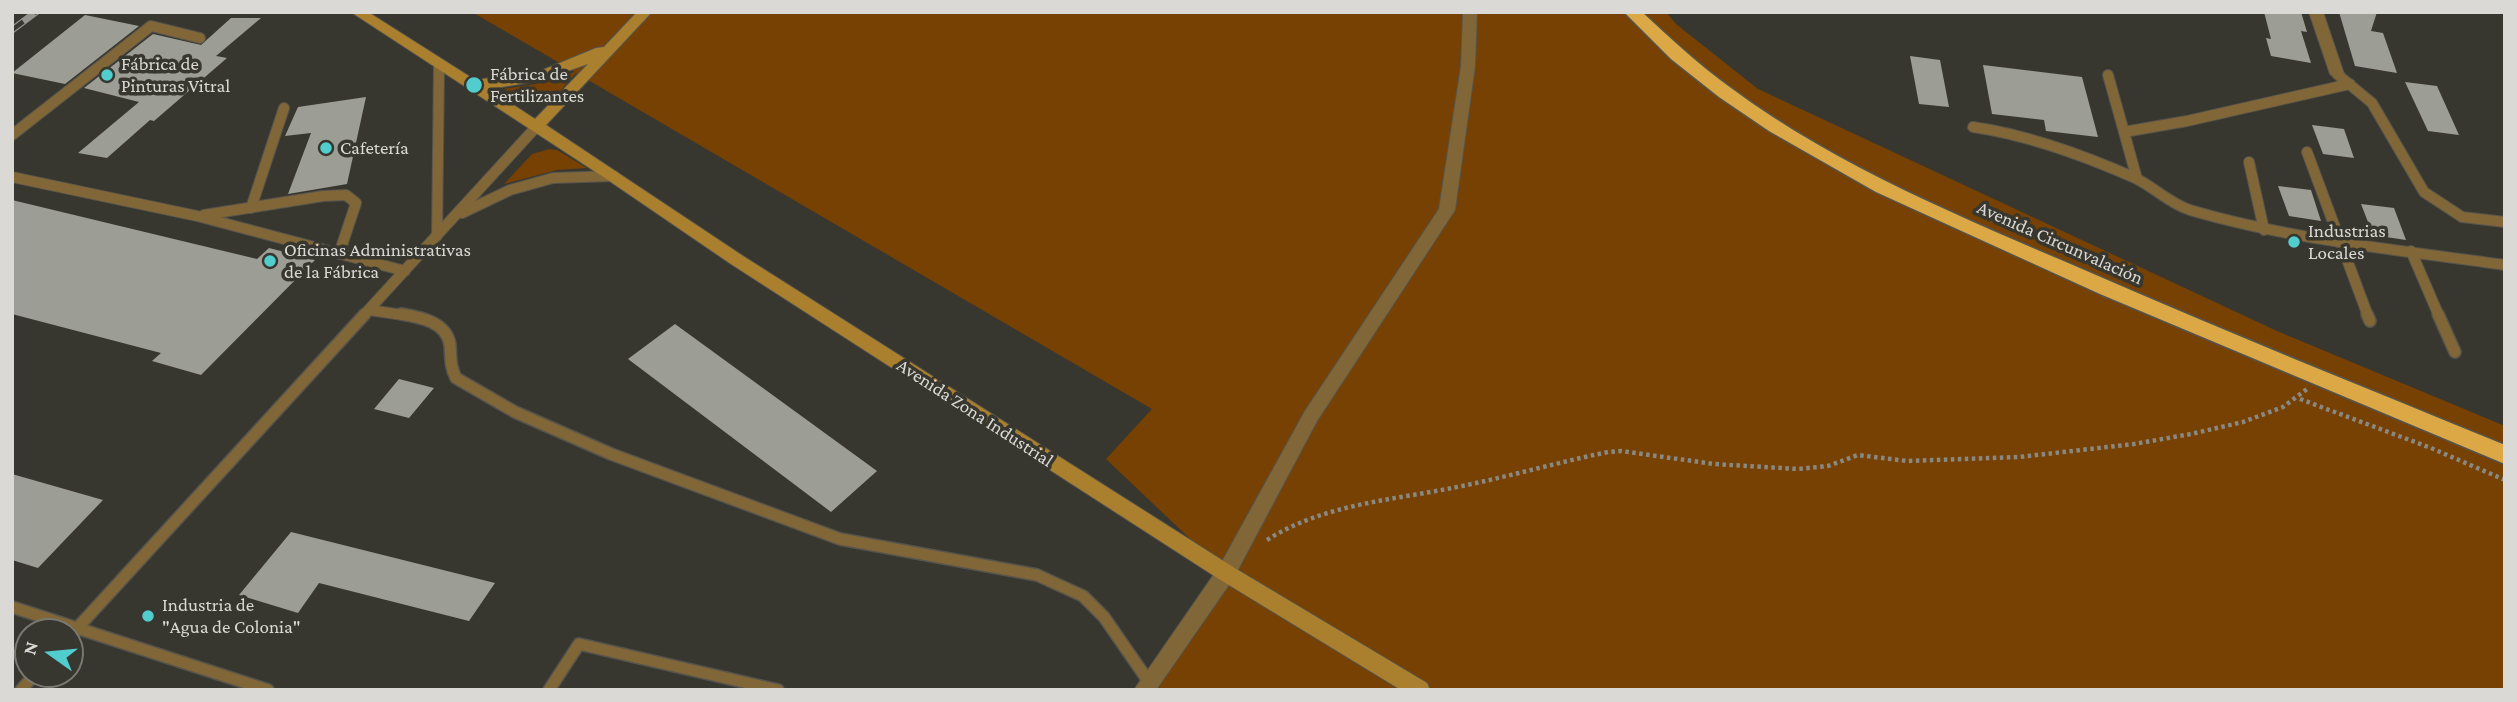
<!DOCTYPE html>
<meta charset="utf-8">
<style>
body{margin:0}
#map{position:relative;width:2517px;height:702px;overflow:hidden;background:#38372f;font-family:"Crimson Pro",serif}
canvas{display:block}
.frame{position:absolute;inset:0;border:14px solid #dad9d5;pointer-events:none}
.north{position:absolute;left:14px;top:618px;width:70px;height:70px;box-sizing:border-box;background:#38372f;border:2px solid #797871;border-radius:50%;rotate:285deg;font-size:19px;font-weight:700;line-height:28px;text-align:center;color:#dad9d5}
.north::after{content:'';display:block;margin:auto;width:24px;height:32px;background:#52cdce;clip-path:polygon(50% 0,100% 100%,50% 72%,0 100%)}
</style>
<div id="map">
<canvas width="2517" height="702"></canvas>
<div class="frame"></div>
<div class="north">N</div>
</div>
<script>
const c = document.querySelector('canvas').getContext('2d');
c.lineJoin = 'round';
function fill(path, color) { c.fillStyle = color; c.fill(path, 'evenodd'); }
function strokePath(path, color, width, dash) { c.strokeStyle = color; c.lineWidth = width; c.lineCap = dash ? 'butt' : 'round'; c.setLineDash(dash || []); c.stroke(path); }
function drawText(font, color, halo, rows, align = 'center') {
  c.font = font + ' "Crimson Pro",serif'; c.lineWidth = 7; c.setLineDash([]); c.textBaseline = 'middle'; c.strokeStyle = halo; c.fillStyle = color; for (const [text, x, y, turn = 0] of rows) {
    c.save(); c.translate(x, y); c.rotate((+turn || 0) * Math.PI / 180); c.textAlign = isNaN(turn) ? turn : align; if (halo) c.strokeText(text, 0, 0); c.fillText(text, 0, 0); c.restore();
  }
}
const green = new Path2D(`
 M472 12H1666L1676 24 1758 89 2277 331 2505 426V690H1147L1226 573 1106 459 1152 409 576 73C545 107 548 116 504 89L536 84 575 72Z
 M549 149 557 150 587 168 557 170 504 184 532 154Z`);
const building = new Path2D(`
 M2264 12H2301L2307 32 2301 31 2311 63 2271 56 2266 38 2271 39Z
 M2339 12H2377L2371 31 2383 33 2397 73 2355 66Z
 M85 15 139 26 65 84 12 73Z
 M231 18H261L216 56 227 58 154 121 150 120 107 158 78 153 139 102 84 88 153 34 201 45Z
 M1910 56 1940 60 1949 107 1919 104Z
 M1983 65 2082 77 2098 137 2046 131 2044 120 1992 114Z
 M2405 82 2437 86 2459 135 2428 131Z
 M366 97 347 184 288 194 311 133 285 136 298 107Z
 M2312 125 2344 129 2354 158 2323 154Z
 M2278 186 2311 190 2321 221 2289 216Z
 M12 200 257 259 269 248 315 260 201 375 152 361 161 353 12 314Z
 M2361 204 2394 208 2406 240 2373 235Z
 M675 324 877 471 831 512 628 359Z
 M399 379 434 388 409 418 374 409Z
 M12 474 103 500 38 568 12 560Z
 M291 532 495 583 469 621 319 583 298 613 239 595Z`);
const path = new Path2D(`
 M2300 399 2431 448 2505 480
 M1267 540C1325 503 1396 500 1462 486 1511 476 1559 462 1608 452L1621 451 1714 464 1798 469 1828 466 1858 455 1907 461 2019 457 2134 444 2191 434 2243 422 2283 407 2307 389`);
const laneFar1 = new Path2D(`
 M2337 74 2372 103 2424 192 2462 217 2505 222
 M2108 75 2124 132
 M1973 127C2029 135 2083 155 2135 178 2154 187 2170 204 2190 210 2292 240 2400 250 2505 265
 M12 135 151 26 200 38
 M2307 152 2368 316
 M2249 162 2264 230
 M12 177 197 216 405 271
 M2137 179 2124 132 2187 121 2350 84
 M251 208 284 108
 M462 213 510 190 553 178 614 176
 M204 215 323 196 346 195 356 203 339 254
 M437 236 439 65
 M2411 251 2439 316
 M369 310 410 316
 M363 316 537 126`);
const lane = new Path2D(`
 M401 314C420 317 447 322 450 345 451 357 450 367 456 378L515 412 611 454 840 539 1037 575 1083 596 1104 617 1149 682
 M2367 314 2370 321
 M2438 314 2455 352
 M12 607 268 690
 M70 636 365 314
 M21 690 35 674
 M549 690 579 644 778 690`);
const street = new Path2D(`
 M1463 12H1477L1475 66 1455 210 1317 421 1233 579 1156 690H1134L1219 567 1305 411 1439 209 1461 66Z
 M2309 12H2323L2344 74 2342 77 2337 79 2330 74Z`);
const secondary = new Path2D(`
 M351 12H368L475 80 538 72 596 48 604 47 637 12H652L546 125 743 256 1233 567 1427 683 1430 690H1401L1219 579 731 264 608 180ZM588 64 535 119 489 89 539 81Z`);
const highway = new Path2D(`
 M1624 12H1642C1671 39 1699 65 1731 88 1839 168 1966 219 2089 272 2226 332 2366 388 2505 445V464L2100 294 1876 192 1769 131 1719 97 1671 59Z`);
const rail = new Path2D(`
 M12 30 36 12`);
const markers = [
 [107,75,7,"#52cdce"],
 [474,85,9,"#52cdce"],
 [326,148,7,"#52cdce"],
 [2294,242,7,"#52cdce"],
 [270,261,7,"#52cdce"],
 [148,616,7,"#52cdce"]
];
const poiNames = [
 ["Fábrica de",121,64],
 ["Pinturas Vitral",121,86],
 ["Fábrica de",490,74],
 ["Fertilizantes",490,96],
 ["Cafetería",340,148],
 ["Industrias",2308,231],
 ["Locales",2308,253],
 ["Oficinas Administrativas",284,250],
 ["de la Fábrica",284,272],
 ["Industria de",162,605],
 ["\"Agua de Colonia\"",162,627]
];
const streetNames = [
 ["Avenida Circunvalación",2060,243,24],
 ["Avenida Zona Industrial",975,413,33]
];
fill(green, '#764102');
fill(building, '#9c9e96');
strokePath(laneFar1, '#55544d', 12);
strokePath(lane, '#55544d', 14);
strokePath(street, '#55544d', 2);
strokePath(secondary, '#55544d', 2);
strokePath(highway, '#55544d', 3);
strokePath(path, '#898882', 4.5, [3.5, 3.5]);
strokePath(laneFar1, '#816637', 10);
strokePath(lane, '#816637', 11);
fill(street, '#816637');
fill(secondary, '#aa802e');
fill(highway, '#dca845');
strokePath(rail, '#95948e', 7);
strokePath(rail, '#38372f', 4.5, [14]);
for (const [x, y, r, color] of markers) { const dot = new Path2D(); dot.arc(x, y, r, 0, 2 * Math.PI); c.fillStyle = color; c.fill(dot); strokePath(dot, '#38372f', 2.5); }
drawText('19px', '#dad9d5', '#38372f', poiNames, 'left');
drawText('19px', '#dad9d5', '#38372f', streetNames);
</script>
